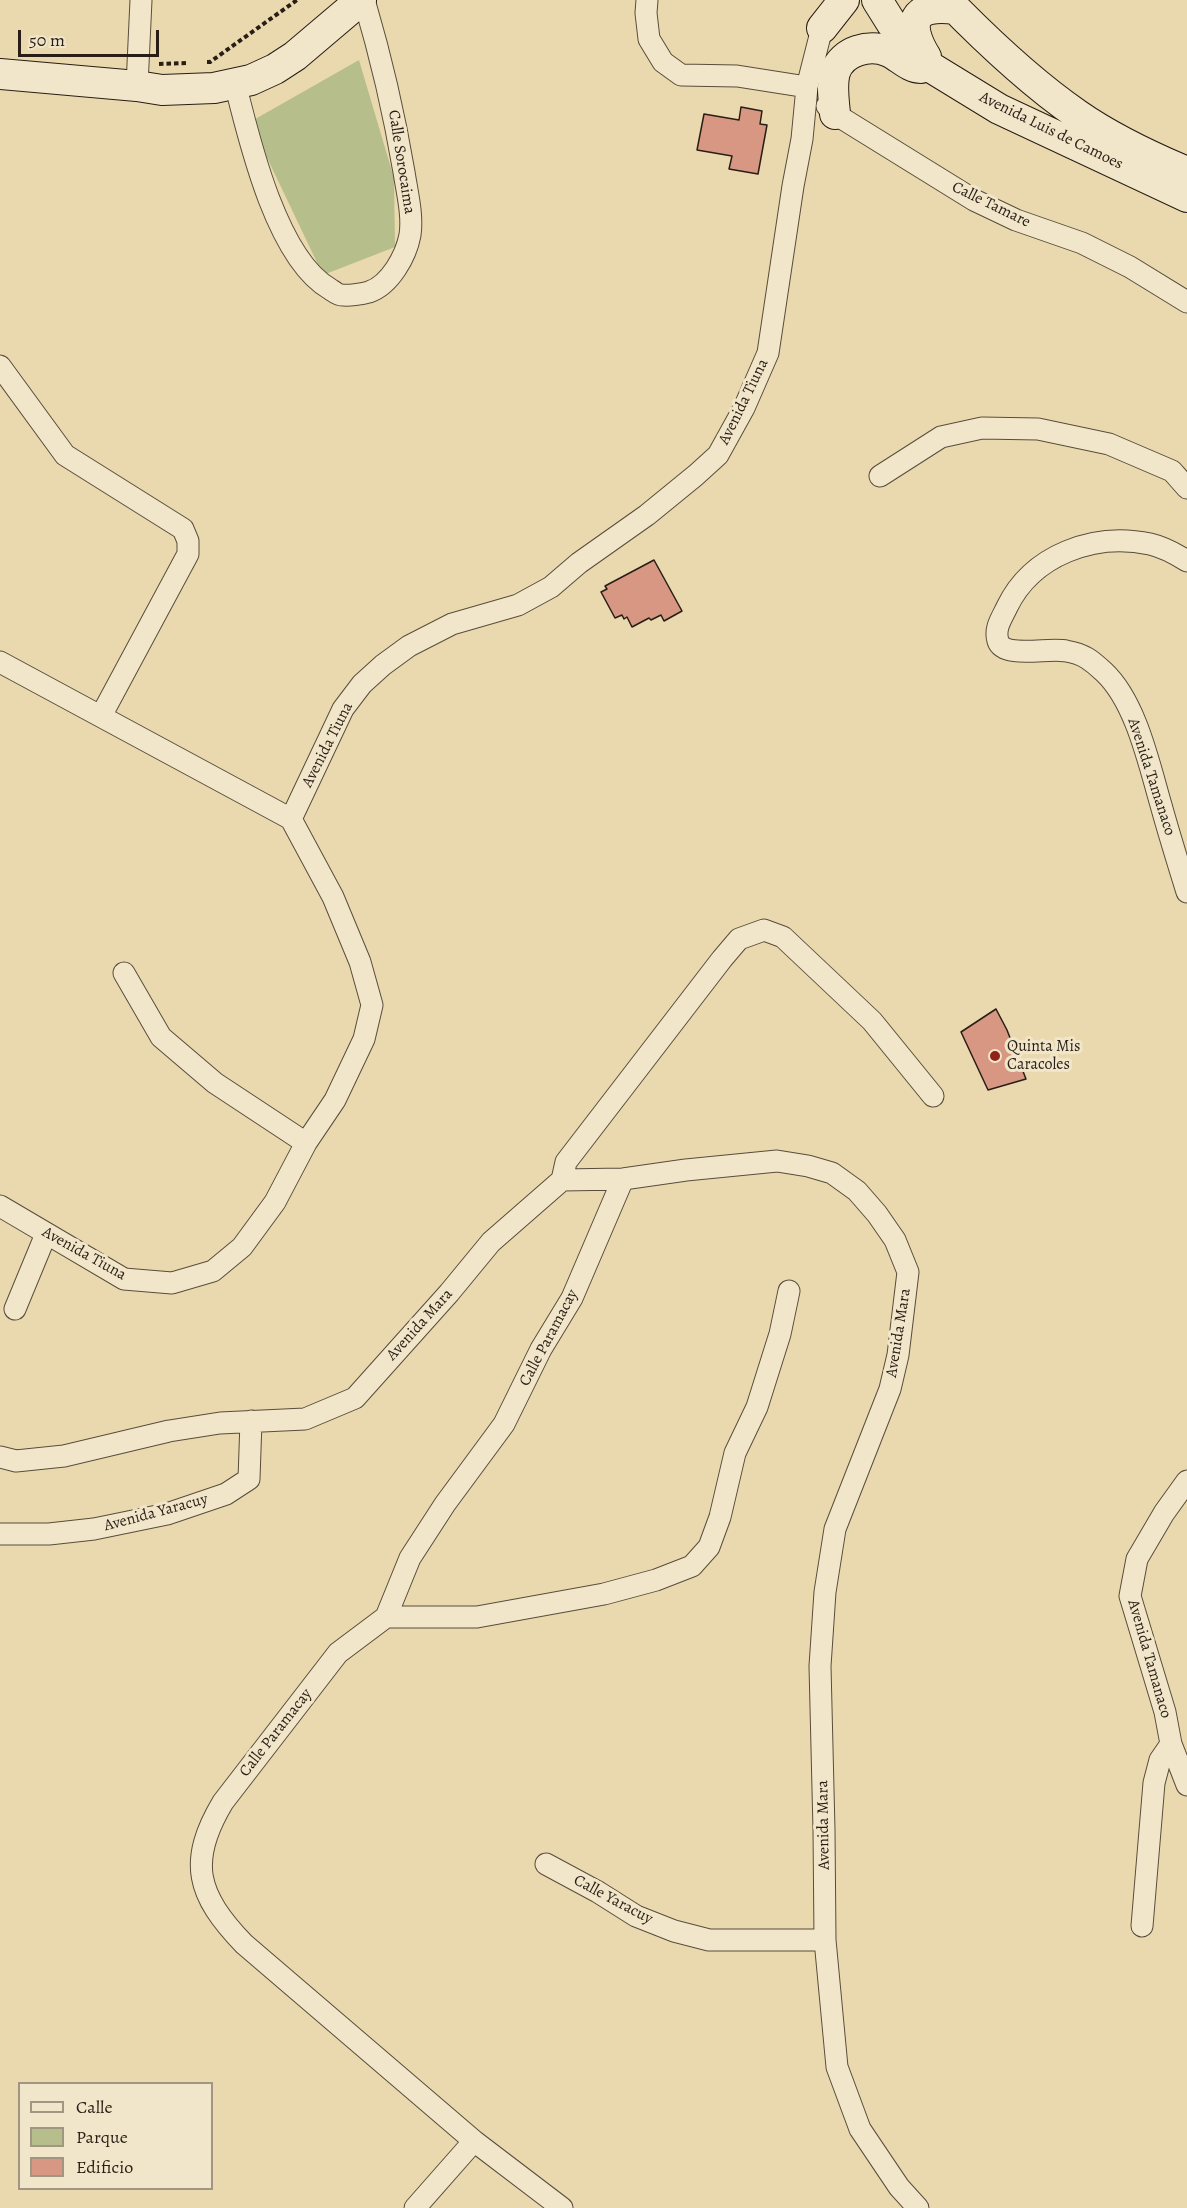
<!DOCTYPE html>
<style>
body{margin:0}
#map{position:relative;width:1187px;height:2208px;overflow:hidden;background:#ead9ae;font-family:Alegreya,serif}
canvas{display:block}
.legend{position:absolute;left:18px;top:2082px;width:195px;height:108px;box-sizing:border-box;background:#f1e6ca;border:2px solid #a19682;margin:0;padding:8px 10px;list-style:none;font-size:18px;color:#281e15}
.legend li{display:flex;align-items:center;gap:12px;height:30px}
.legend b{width:30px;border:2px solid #a19682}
.scale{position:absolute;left:18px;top:30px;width:141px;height:27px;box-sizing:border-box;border:3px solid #281e15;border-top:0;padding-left:8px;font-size:18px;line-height:21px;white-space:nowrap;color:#281e15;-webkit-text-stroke:4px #f1e6ca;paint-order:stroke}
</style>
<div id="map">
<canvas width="1187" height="2208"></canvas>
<ul class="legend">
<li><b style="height:8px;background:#f1e6ca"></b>Calle</li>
<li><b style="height:16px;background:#b6bf8b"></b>Parque</li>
<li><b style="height:16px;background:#d79783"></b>Edificio</li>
</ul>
<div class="scale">50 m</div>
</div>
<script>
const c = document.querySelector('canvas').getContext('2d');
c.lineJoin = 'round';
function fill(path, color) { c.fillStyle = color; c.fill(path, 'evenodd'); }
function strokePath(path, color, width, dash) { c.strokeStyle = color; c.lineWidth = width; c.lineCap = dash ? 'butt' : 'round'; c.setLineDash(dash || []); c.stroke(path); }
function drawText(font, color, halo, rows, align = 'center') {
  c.font = font + ' Alegreya,serif'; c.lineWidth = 6; c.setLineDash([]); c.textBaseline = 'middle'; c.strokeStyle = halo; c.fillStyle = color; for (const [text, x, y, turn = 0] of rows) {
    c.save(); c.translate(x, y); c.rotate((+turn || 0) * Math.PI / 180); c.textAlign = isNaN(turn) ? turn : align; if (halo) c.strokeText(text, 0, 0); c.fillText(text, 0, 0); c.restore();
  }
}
const green = new Path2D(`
 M359 60 394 178 395 247 323 275 250 122Z`);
const building = new Path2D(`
 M741 107 762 111 760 124 767 125 758 174 729 169 732 156 697 150 704 114 739 120Z
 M654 560 682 611 664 621 661 615 651 620 649 618 632 627 627 617 624 619 622 615 615 618 601 592 607 589 605 586Z
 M996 1009 1007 1030 1026 1079 988 1090 961 1032Z`);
const path = new Path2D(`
 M207 62H210L297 0
 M159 64 188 63`);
const street = new Path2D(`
 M647 0 646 13 649 39 663 62 681 75 737 76 807 87
 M235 83C249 140 277 259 330 289 333 291 338 295 342 295 348 296 362 294 369 292 390 285 406 256 410 235 413 215 407 192 404 172 394 113 381 57 364 0
 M137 86 141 0
 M827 106 835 114 974 200 1016 220 1082 243 1130 267 1187 302
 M0 366 65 455 183 529 188 541V554L101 716
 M880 476 941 437 982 428 1038 429 1109 444 1172 471 1187 488
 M1187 561C1176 554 1163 547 1150 544 1094 532 1032 555 1007 607 1002 618 994 628 998 641 1004 659 1050 647 1066 651 1084 654 1091 660 1104 672 1136 702 1149 764 1161 805 1169 834 1178 863 1187 892
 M0 662 291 819
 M124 973 161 1037 215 1083 306 1143
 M562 1180 566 1162 722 959 739 939 764 930 783 937 872 1021 933 1096
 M0 1206 124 1279 172 1283 213 1271 242 1247 275 1202 306 1143 335 1100 364 1039 372 1005 360 962 333 897 291 819 343 709 362 684 383 665 409 646 452 624 518 605 551 587 579 563 647 515 696 475 718 455 744 408 768 353 793 186 802 139 807 87 822 28
 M15 1309 46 1234
 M0 1457 16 1461 64 1456 169 1431 220 1423 305 1419 355 1398 449 1293 491 1242 562 1180 623 1179 686 1170 777 1161 808 1166 832 1173 857 1191 877 1214 895 1240 908 1272 898 1355 890 1389 835 1529 825 1592 820 1666 824 1830 825 1940 837 2067 860 2129 899 2187 918 2208
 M1187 1481 1164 1513 1137 1559 1130 1596 1165 1712 1171 1744 1187 1785
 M0 1534H49L94 1529 167 1514 226 1494 249 1479 251 1421
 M386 1617H477L604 1594 656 1580 692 1566 709 1547 720 1517 735 1453 757 1407 780 1334 789 1291
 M546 1864 598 1892 636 1916 674 1931 709 1940H825
 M1142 1926 1154 1783 1160 1760 1171 1744
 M415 2208 474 2141
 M562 2208 474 2141 244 1944C197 1895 187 1862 223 1802L338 1653 386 1617 410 1558 445 1504 504 1424 541 1349 572 1298 623 1179`);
const secondary = new Path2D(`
 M877 0 892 24 908 45 932 68 999 109 1187 197
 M947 0C987 41 1030 82 1078 115 1111 138 1149 156 1187 172
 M822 28 844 0
 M926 57C905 23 913 3 955 9
 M0 74 137 86 162 90 214 88 251 80 275 69 295 56 361 0
 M835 114C834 100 831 86 835 72 842 51 870 43 889 52 900 57 909 68 921 68`);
const markers = [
 [995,1056,6,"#8f2418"]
];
const streetNames = [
 ["Avenida Luis de Camoes",1051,131,26],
 ["Calle Sorocaima",401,162,81],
 ["Calle Tamare",991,205,26],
 ["Avenida Tiuna",744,402,-64],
 ["Avenida Tiuna",328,745,-63],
 ["Avenida Tamanaco",1151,777,72],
 ["Avenida Tiuna",84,1254,29],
 ["Avenida Mara",420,1325,-48],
 ["Avenida Mara",899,1333,-81],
 ["Calle Paramacay",549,1338,-62],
 ["Avenida Yaracuy",156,1513,-15],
 ["Avenida Tamanaco",1149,1659,74],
 ["Calle Paramacay",276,1733,-52],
 ["Avenida Mara",824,1825,-91],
 ["Calle Yaracuy",613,1900,28]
];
const poiNames = [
 ["Quinta Mis",1007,1047],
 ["Caracoles",1007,1065]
];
fill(green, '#b6bf8b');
fill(building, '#d79783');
strokePath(building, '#281e15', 1.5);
strokePath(street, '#584d3b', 23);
strokePath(secondary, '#281e15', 32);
strokePath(path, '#281e15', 4, [4.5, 3]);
strokePath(street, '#f1e6ca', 21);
strokePath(secondary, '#f1e6ca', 30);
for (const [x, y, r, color] of markers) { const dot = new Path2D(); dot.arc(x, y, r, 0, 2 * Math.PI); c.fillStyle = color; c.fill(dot); strokePath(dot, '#f1e6ca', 2); }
drawText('16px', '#281e15', '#f1e6ca', streetNames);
drawText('16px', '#281e15', '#f1e6ca', poiNames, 'left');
</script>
